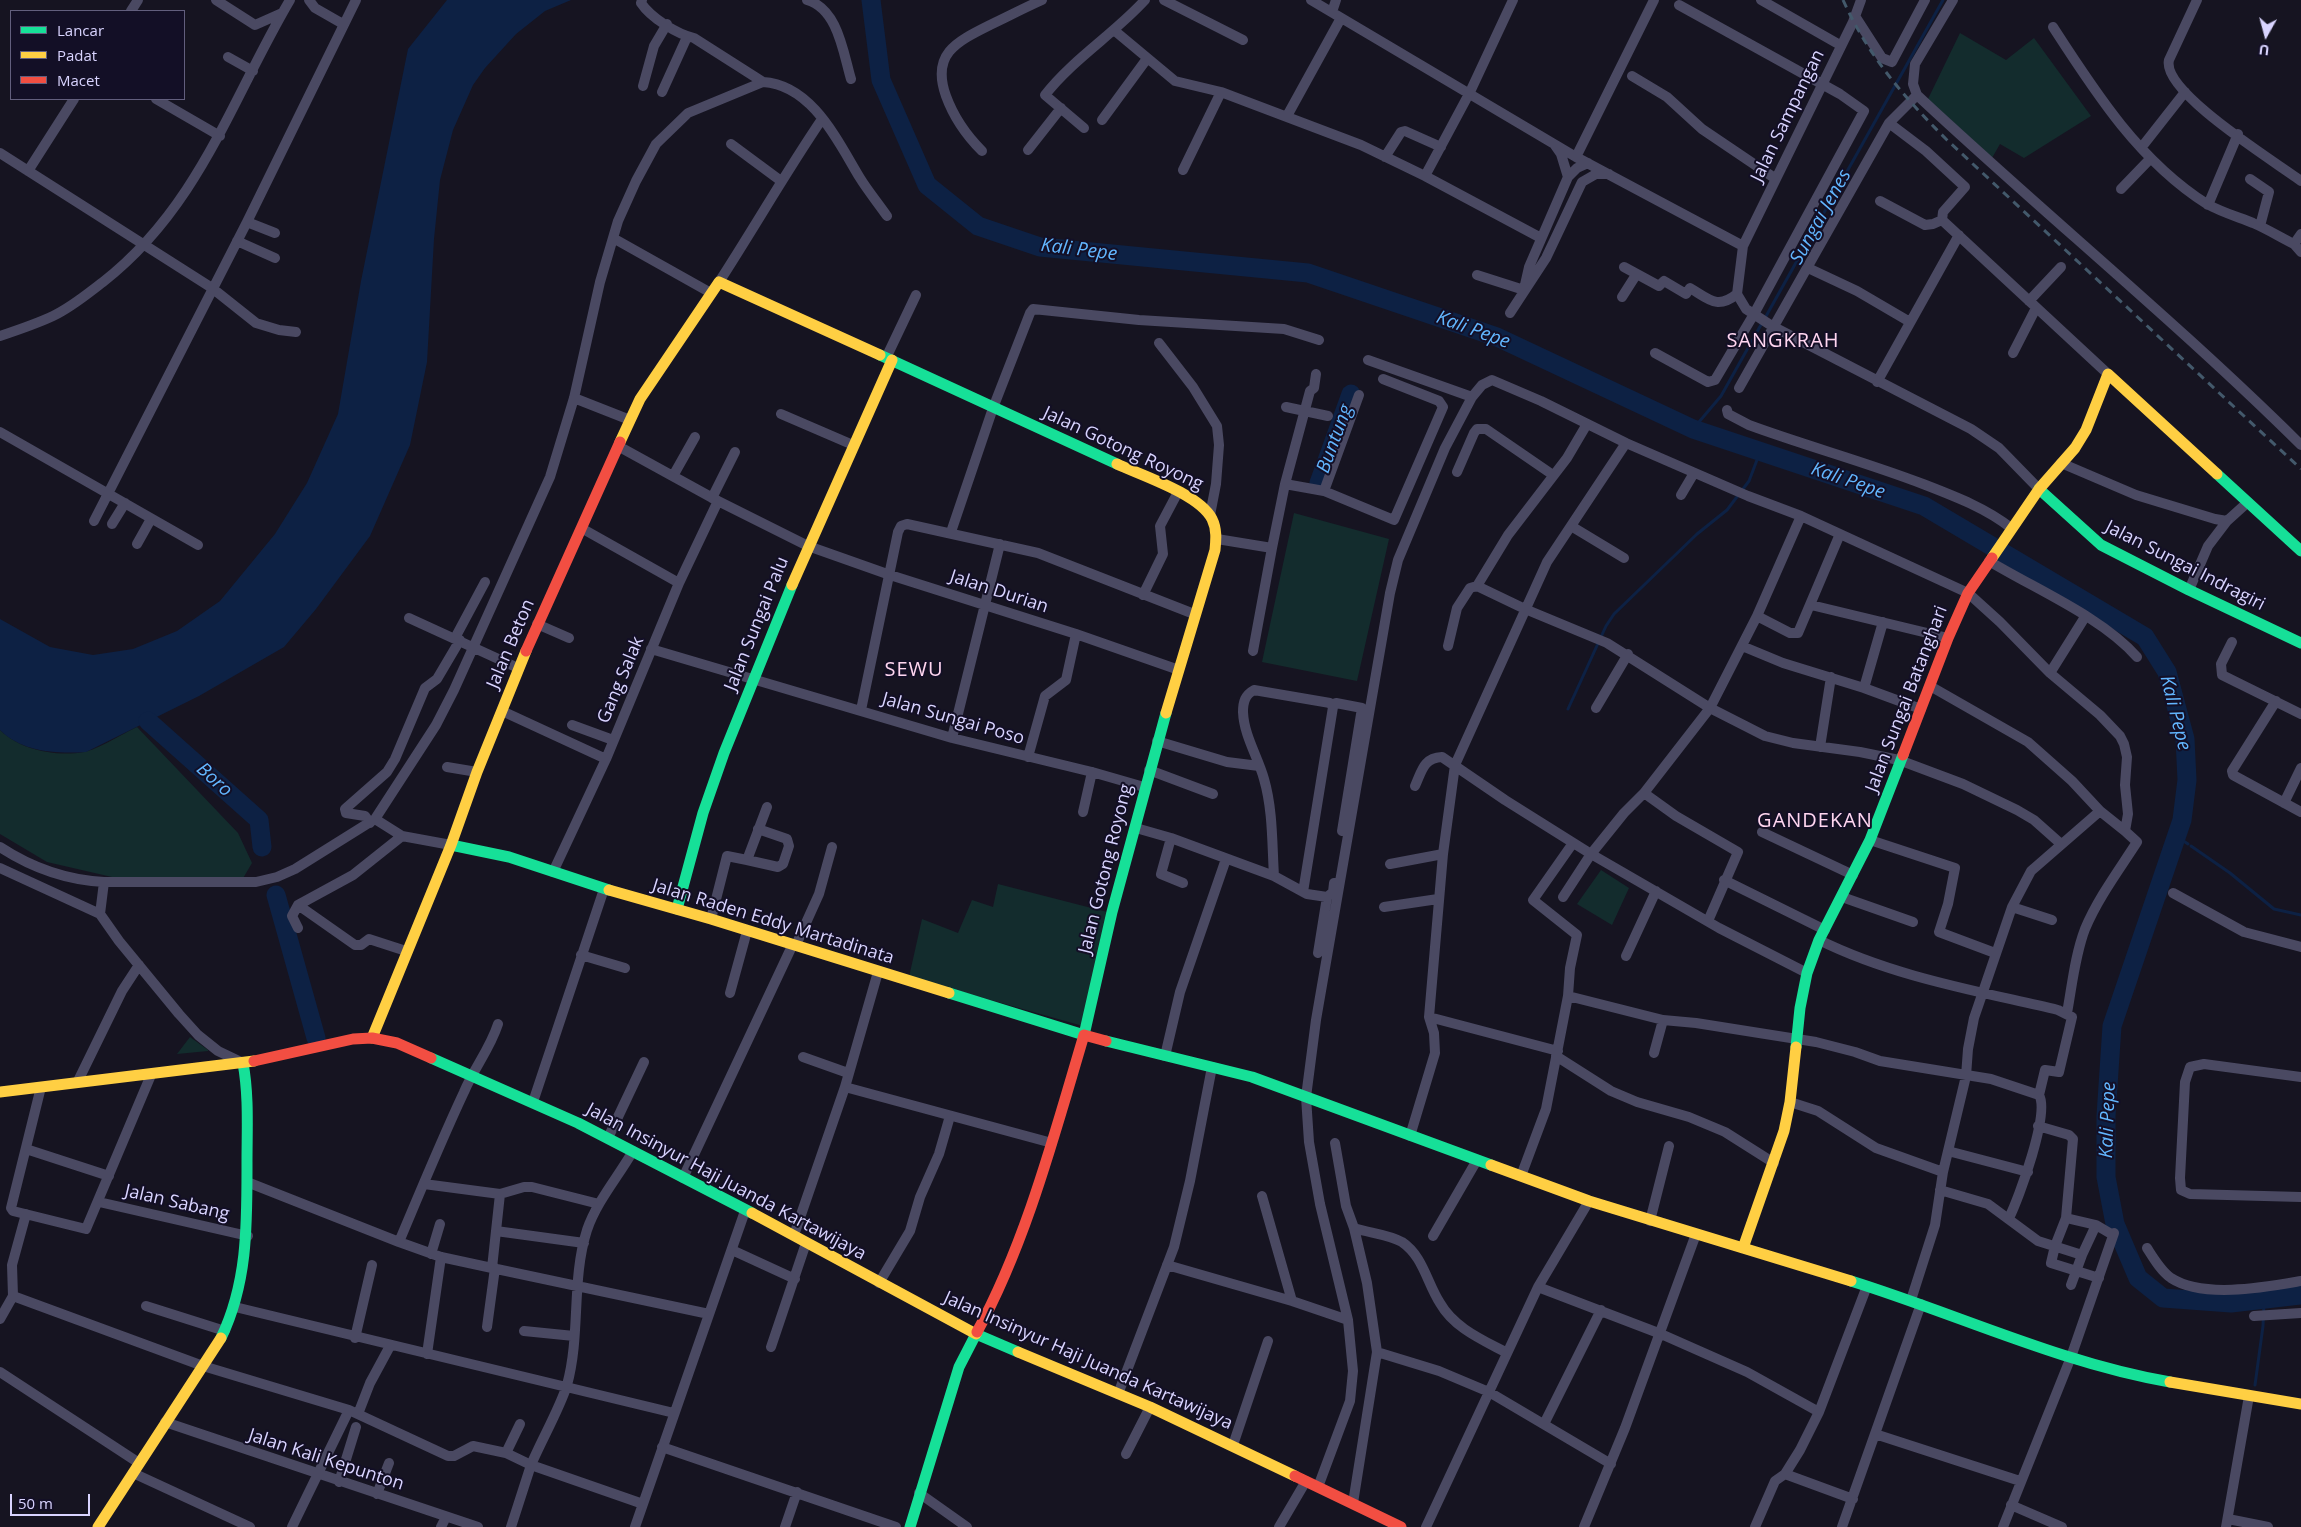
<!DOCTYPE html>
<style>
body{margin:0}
#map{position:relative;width:2301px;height:1527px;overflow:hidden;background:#161421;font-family:"Open Sans",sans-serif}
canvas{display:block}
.legend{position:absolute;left:10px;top:10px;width:175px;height:90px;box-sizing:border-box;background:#130f26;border:1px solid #625e7d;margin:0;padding:6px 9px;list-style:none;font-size:15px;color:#d9d4ff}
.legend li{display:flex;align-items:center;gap:10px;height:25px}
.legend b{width:25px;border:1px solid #625e7d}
.north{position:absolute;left:2241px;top:10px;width:50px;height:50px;-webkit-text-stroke:4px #130f26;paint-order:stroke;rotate:187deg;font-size:14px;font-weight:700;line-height:20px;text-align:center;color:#d9d4ff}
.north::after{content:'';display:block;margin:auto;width:18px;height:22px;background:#d9d4ff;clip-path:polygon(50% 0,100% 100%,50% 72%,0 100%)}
.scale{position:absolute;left:10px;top:1494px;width:80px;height:22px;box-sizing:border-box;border:2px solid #d9d4ff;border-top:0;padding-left:6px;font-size:15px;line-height:18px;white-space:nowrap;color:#d9d4ff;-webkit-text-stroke:4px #130f26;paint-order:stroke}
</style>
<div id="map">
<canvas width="2301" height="1527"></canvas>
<ul class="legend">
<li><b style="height:6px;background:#16e098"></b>Lancar</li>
<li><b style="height:6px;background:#ffcf43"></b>Padat</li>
<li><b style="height:6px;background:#f24e42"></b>Macet</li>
</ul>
<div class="north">U</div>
<div class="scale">50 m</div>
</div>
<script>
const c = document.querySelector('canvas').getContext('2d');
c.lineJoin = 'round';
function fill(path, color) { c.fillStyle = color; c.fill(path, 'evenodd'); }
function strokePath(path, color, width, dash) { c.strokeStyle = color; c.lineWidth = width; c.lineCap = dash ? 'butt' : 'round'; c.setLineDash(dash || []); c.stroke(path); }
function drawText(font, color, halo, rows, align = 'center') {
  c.font = font + ' "Open Sans",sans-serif'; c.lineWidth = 4; c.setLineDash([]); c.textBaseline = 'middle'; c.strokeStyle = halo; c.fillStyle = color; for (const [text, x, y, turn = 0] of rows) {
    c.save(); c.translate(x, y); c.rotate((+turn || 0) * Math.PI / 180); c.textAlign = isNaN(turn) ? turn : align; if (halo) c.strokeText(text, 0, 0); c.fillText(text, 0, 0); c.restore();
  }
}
const green = new Path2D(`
 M1960 33 2006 60 2034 38 2091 116 2024 158 2000 144 1992 158 1928 99Z
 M1294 513 1389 539 1357 681 1262 662Z
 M137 727 238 833 252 863 242 880 112 877 47 862 0 834V730C20 750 56 757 84 752 97 750 124 733 137 727Z
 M1601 870 1629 888 1612 925 1577 904Z
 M998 884 1107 912 1083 1026 909 977 922 919 958 933 972 900 993 907Z
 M190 1037 208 1050V1051L177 1054Z`);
const water = new Path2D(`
 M447 0H571L545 11 516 34 485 68 473 85 453 130 440 180 434 239 427 362 410 445 370 536 316 609 284 647 199 696 86 752C56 754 22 752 0 730V619L50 647 93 655 133 649 177 631 220 601 275 534 307 483 338 414 361 281 408 49Z`);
const stream = new Path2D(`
 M1765 318 1943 0
 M1693 429 1721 396 1762 323
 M1568 709 1606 626 1614 614 1697 534 1727 510 1749 481 1760 452
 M2182 820 2179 838 2188 844
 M2191 846 2230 873 2274 909 2301 915
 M2255 1385 2263 1326 2264 1300`);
const river = new Path2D(`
 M871 0 881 80 927 185 978 226 1040 247 1308 273 1497 337 1693 429 1924 506 2145 637 2167 672 2185 739 2187 780 2182 820 2112 1026 2106 1116V1177L2115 1224 2138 1278 2163 1298 2231 1303 2301 1295
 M1319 483 1351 394
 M148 721 259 820 262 847
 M276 895 316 1038`);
const street = new Path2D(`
 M216 0 255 25 282 13
 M309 0 315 8 343 24
 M642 0 641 3C651 18 677 34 694 38L763 82
 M807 0C838 9 843 52 851 79
 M1164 0 1243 40
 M1311 0 1576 157 1743 246
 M1761 0 1840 45
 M1861 0 1853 22 1743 246 1737 294 1746 309 1772 326 1971 429 1999 448 2039 489
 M2197 0 2169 60C2161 92 2276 162 2301 181
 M131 11 138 0
 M1332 12 1336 0
 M1855 16 1882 58 1892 62 1925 0
 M2053 27C2095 92 2139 161 2207 204 2221 212 2238 217 2253 223 2267 229 2280 237 2294 244L2301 234
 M1115 31 1175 81 1221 92 1361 145 1425 176 1541 238
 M228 57 253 71
 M1632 76 1667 97 1702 129 1776 179
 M643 86 654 46 667 24
 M662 92 687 37
 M1917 95 1913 84 1915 64 1953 0
 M156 99 220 136
 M1287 116 1341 18
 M1102 120 1146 60
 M1889 123 1926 151 1965 187 1943 212 1942 220
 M1084 128 1045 95C1073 59 1114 34 1145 0
 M731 144 781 181
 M1554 144 1561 154 1568 177
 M2141 148 2185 92
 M1028 150 1061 108
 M982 151C966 135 954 118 946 96 931 54 956 42 990 25 1007 17 1024 8 1042 0
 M0 153 212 288 256 323 279 330 296 332
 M1385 157 1401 132 1405 131 1441 147
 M1576 157 1654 0
 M1183 170 1221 92
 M28 171 74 99
 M1425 176 1470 92 1513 0
 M2250 179 2269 192 2260 226
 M2121 189 2150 159
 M1880 201 1925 225 1933 224 1942 220
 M2208 205 2238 134
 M1942 220 2108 374
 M247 222 275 233
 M613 238 711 293
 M237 241 275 258
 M2294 244 2301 252
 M1624 267 1659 286 1664 281 1686 294 1690 288C1709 299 1717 310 1737 294
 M1808 268 1857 291 1910 322
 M1477 275 1524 290
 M719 282C754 228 786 172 822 119
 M1524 289 1529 267 1568 177 1577 168 1588 163
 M1622 297 1636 275
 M2029 301 2061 267
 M1510 313 1546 258 1582 182 1596 174H1609
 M0 336C18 330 36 324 53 316 72 307 87 294 103 282 199 207 231 100 290 0
 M1159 343 1193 387 1217 426 1219 445 1216 484 1210 515
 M1655 353 1708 382 1715 380 1754 314 1864 111 1840 94 1679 5
 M2013 353 2036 308
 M886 358 916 295
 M1368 360 1472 397
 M1877 382 1959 235
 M1739 388 1889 123 1917 95C2043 213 2178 323 2301 445
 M574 398 630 420
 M1286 407 1328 416
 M1727 410 1728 414 1749 425C1806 446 1866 462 1923 484 1954 496 1986 508 2011 528
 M781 414 853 445
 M0 432 198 545
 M618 446 718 501 808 546 890 575 1076 634 1179 670
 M2061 463 2136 495 2215 519 2227 521 2248 502
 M1457 472 1474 433 1477 429H1486L1553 475
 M673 476 695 437
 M1285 484 1324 491 1394 520 1443 407 1439 401 1383 379
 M1324 491 1359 395
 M1681 495 1694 473
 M712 498 735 452
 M94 521 247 222 356 0
 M112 524 125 503
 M1571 526 1624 558
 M583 529 679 583
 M951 532 993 408 1030 313 1033 309 1139 320 1284 329 1319 340
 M1217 539 1272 548 1285 484 1310 391 1314 388 1316 374
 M137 544 151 519
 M1989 561C2035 589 2102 617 2137 657
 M1477 586 1508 535 1567 458 1587 424
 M2189 590 2208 546 2227 521
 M1143 595 1163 554 1160 526 1178 492
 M1811 605 1948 638
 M1757 616 1790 633H1798L1840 534
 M409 618 518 668
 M537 624 569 638
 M455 638 485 582
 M2232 642 2221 664 2222 675 2301 714
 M1448 646 1457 608 1470 588 1477 586 1525 609 1607 643 1710 708 1765 736 1793 743 1860 752 1899 760 1963 784 2017 810 2034 820 2061 844
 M1742 646 1783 663 1864 688 1921 709
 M651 649 952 738 1092 772 1144 787
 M1253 651 1272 548
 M2050 673 2085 617
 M1930 686 2028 742 2072 781 2100 811 2125 831
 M1864 688 1883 622
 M2276 701 2232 771 2233 775 2301 812
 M1332 705 1336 703 1362 708 1342 831
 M1596 708 1628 654
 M861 710 898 532 901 526 907 524 1038 553 1194 614
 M502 711 606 759
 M572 725 613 740
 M952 738 1000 544
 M1157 741 1227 762 1259 766
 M1820 747 1831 677
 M1028 757 1045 696 1066 680 1076 634
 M447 767 477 772
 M1149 770 1213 794
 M1415 786C1422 771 1423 758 1442 757L1505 800 1591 854 1719 928 1807 973
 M1644 793 1676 816 1738 852 1708 921
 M2284 803 2301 768
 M1083 812 1092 772
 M375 819 402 836 451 845
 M370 823 365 816 346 813 345 809 387 772 395 759 425 688 437 679 460 640
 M1136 828 1171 838 1274 876 1307 894 1327 897
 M1762 832 1853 875
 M1171 838 1161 874 1183 883
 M1870 840 1955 868 1948 904 1939 932 1995 953
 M0 847C32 868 66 880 104 882
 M747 860 778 867 783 864 789 846 787 839 758 829
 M1390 864 1443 854
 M0 868 100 914 119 941 179 1014 198 1035 218 1051 241 1062
 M553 872 606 759 679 583 718 501
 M1274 876C1272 844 1273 810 1264 779 1258 757 1244 736 1243 712 1243 702 1245 695 1254 690L1330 703 1333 707 1303 892
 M1724 880 1825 930
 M2173 893 2244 932 2301 947
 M1563 897 1591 854 1624 813 1644 793 1710 708 1757 616 1801 516
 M1842 897 1913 922
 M298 905 355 945H361L369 939 406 951
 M1384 907 1438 899
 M2012 907 2052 920
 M100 914 104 882H256L277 877 295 869 375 819 436 725 454 690 550 477 574 398 600 282 618 221 636 181 656 144 688 113 763 82C812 85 837 140 860 178 868 191 878 203 887 216
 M711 919 727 856 747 860 767 807
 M298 928 292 916 298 905 353 875 402 836
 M1819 940C1894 977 1978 991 2058 1010L2072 1017 2059 1072 2045 1070 2039 1095C2050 1113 2019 1198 2009 1218
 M796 945 819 894 832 847
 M1318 953 1327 897 1333 892 1334 883
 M581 955 625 968
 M1626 956 1656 891
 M730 993 747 931
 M1568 996 1663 1020 1696 1023 1816 1042 1855 1052 1880 1061 1991 1079 2039 1095
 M1429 1017 1558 1051
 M1654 1053 1663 1020
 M1165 1056 1180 992 1226 859
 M1556 1056 1611 1091 1637 1102 1689 1117 1725 1132 1774 1163
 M803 1057 848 1073
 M2301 1077 2204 1064 2190 1067 2185 1082 2180 1178 2181 1190 2190 1194 2301 1197
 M77 1083 122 991 139 965
 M41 1087 11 1208 13 1211 86 1229 151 1075
 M845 1087 1052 1143
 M533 1102 604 889
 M1790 1102 1818 1111 1876 1148 1943 1172
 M2038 1126 2069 1135 2073 1139 2066 1218 2055 1246 2051 1263 2099 1278
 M1410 1136 1435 1053 1434 1033 1429 1017 1443 854 1455 765 1547 562 1626 443
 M608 1138 644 1062
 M1335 1143 1346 1206 1354 1228 1367 1283 1377 1352
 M26 1149 109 1176
 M633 1151C618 1177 597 1201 587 1230 571 1280 581 1334 567 1385 560 1408 541 1441 531 1465L643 1504
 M1948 1151 2028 1172
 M1521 1176 1546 1109 1568 996 1570 968 1577 935 1533 900 1573 843
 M683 1178 793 944
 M247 1182 399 1242C420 1192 441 1141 464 1092 474 1068 490 1049 498 1024
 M424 1184 500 1194 524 1187H532L599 1204
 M1940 1190 1988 1204 2038 1241 2082 1255
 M1262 1196 1292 1301
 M99 1202 248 1236
 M2066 1218 2096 1225 2113 1235
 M1650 1221 1669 1146
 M1354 1228C1369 1233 1388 1234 1402 1242 1423 1256 1427 1283 1440 1303 1454 1328 1483 1340 1507 1353
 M496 1231 584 1243
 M794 1235 845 1087 878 972
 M1433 1236 1477 1160
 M399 1242 441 1257 492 1268 500 1194
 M2147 1248C2154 1259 2161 1271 2171 1278 2203 1299 2266 1287 2301 1281
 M732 1250 795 1279
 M431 1254 440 1224
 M1167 1265 1292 1301 1348 1320
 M492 1268 709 1314
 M879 1283 910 1231 920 1197 939 1154 950 1116
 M2071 1285 2082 1255 2096 1225
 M1538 1287 1589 1201
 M13 1296 203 1366 349 1410 448 1456H454L473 1446 506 1453
 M1911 1300 1935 1225 1943 1172 1966 1076 1968 1049 1974 1018 2012 907 2031 871 2100 811
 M146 1306 225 1331
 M235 1307 674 1413
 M2254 1316 2301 1313
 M0 1319 13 1296 12 1265 26 1214
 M487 1327 495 1268
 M524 1331 574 1336
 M355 1338 372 1265
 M771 1347 806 1243
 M427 1354 441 1257
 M0 1372 139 1463
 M1118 1394 1174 1247 1190 1181 1212 1067
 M358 1414 370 1383 390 1346
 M165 1422 478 1527
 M1544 1424 1601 1310
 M1875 1434 2020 1481
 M1233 1445 1268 1341
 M662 1447 896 1527
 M1126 1454 1150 1407
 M133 1473 250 1527
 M1785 1474 1853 1499
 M339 1482 356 1427
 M1318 1487 1350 1401 1353 1371 1348 1320 1320 1204 1309 1142 1306 1097 1316 1020 1390 593 1398 560 1445 448 1472 397 1482 385 1492 380 1541 401 1626 443 1748 496 1801 516 1968 593 2000 622 2050 673 2100 715 2120 736 2124 744 2127 757 2125 785 2128 814 2125 831 2137 842C2119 870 2098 898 2085 929 2075 955 2072 986 2067 1013
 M919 1493 967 1527
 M377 1494 389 1463
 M1353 1503 1377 1352 1439 1371 1489 1392 1611 1464
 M2011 1505 2062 1527
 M2228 1519 2268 1527
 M292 1527 349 1410
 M441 1527 446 1517
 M511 1527 531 1465 506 1453 520 1424
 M635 1527 745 1211
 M785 1527 797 1492
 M1279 1527 1306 1481
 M1426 1527 1538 1287 1661 1334 1747 1372 1819 1412
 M1584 1527 1625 1428 1696 1234
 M1755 1527 1775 1481 1785 1474 1800 1450 1819 1412 1867 1286
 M1842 1527 1921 1304
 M2003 1527 2071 1357 2114 1233
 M2226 1527 2249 1396`);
const fast = new Path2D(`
 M880 355 1117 464
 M2217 474 2301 551
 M2039 489 2101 545 2189 590 2301 643
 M451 845 509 857 609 890
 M677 909 703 813 724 753 792 585
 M949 993 1084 1035 1112 912 1166 713
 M1106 1041 1252 1077 1491 1165
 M1796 1047 1800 1008 1807 973 1819 940 1870 840 1903 755
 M431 1058 578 1123 752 1213
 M1851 1281C1957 1314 2060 1363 2170 1382
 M221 1338C248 1282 247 1224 247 1162 247 1129 249 1096 243 1063
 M910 1527 959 1367 976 1334 1018 1352`);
const slow = new Path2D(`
 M620 442 640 399 719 282 880 355
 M1117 464C1143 476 1199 494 1212 519 1217 529 1216 540 1215 550L1166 713
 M1992 558 2039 489 2075 448 2086 430 2108 374 2217 474
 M792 585 892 360
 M609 890 711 919 949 993
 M372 1038 451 845 477 772 526 651
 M0 1092 254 1061
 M1491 1165 1589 1201 1851 1281
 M752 1213 976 1334 977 1332
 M1743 1248 1784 1131 1790 1102 1796 1047
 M1018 1352 1150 1407 1295 1476
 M2170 1382 2301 1404
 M98 1527 221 1338`);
const jam = new Path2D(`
 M526 651 620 442
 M1903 755 1948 638 1968 593 1992 558
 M254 1061 353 1039 372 1038 397 1043 431 1058
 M977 1332C1026 1243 1055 1132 1084 1035L1106 1041
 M1295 1476 1401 1527`);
const rail = new Path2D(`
 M1843 0C1869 57 1902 95 1946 139L2301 469`);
const streetNames = [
 ["Jalan Sampangan",1788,116,-64],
 ["Jalan Gotong Royong",1123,449,25],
 ["Jalan Sungai Indragiri",2185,566,27],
 ["Jalan Durian",999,592,18],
 ["Jalan Sungai Palu",757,624,-68],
 ["Jalan Beton",511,644,-67],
 ["Gang Salak",621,680,-67],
 ["Jalan Sungai Batanghari",1907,699,-69],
 ["Jalan Sungai Poso",953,719,16],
 ["Jalan Gotong Royong",1106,869,-76],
 ["Jalan Raden Eddy Martadinata",773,922,17],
 ["Jalan Insinyur Haji Juanda Kartawijaya",726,1182,28],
 ["Jalan Sabang",177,1203,13],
 ["Jalan Insinyur Haji Juanda Kartawijaya",1088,1361,24],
 ["Jalan Kali Kepunton",326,1460,18]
];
const waterNames = [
 ["Sungai Jenes",1821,217,-61],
 ["Kali Pepe",1079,250,7],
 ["Kali Pepe",1473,330,20],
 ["Buntung",1335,439,-70],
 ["Kali Pepe",1848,481,19],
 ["Kali Pepe",2175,713,76],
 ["Boro",214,780,42],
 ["Kali Pepe",2108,1120,-88]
];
const quarterNames = [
 ["SANGKRAH",1783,341],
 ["SEWU",914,670],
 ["GANDEKAN",1815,821]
];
fill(green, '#132c2d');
fill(water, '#0d2144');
strokePath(stream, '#0d2144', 3);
strokePath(river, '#0d2144', 19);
strokePath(street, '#4a4962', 10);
strokePath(fast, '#16e098', 11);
strokePath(slow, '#ffcf43', 11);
strokePath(jam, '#f24e42', 11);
strokePath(rail, '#43596b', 3, [8, 6]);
drawText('18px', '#d9d4ff', '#130f26', streetNames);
drawText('italic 19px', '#62b6ff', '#130f26', waterNames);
c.letterSpacing = '1px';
drawText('20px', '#ffd6f0', '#130f26', quarterNames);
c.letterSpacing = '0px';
</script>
